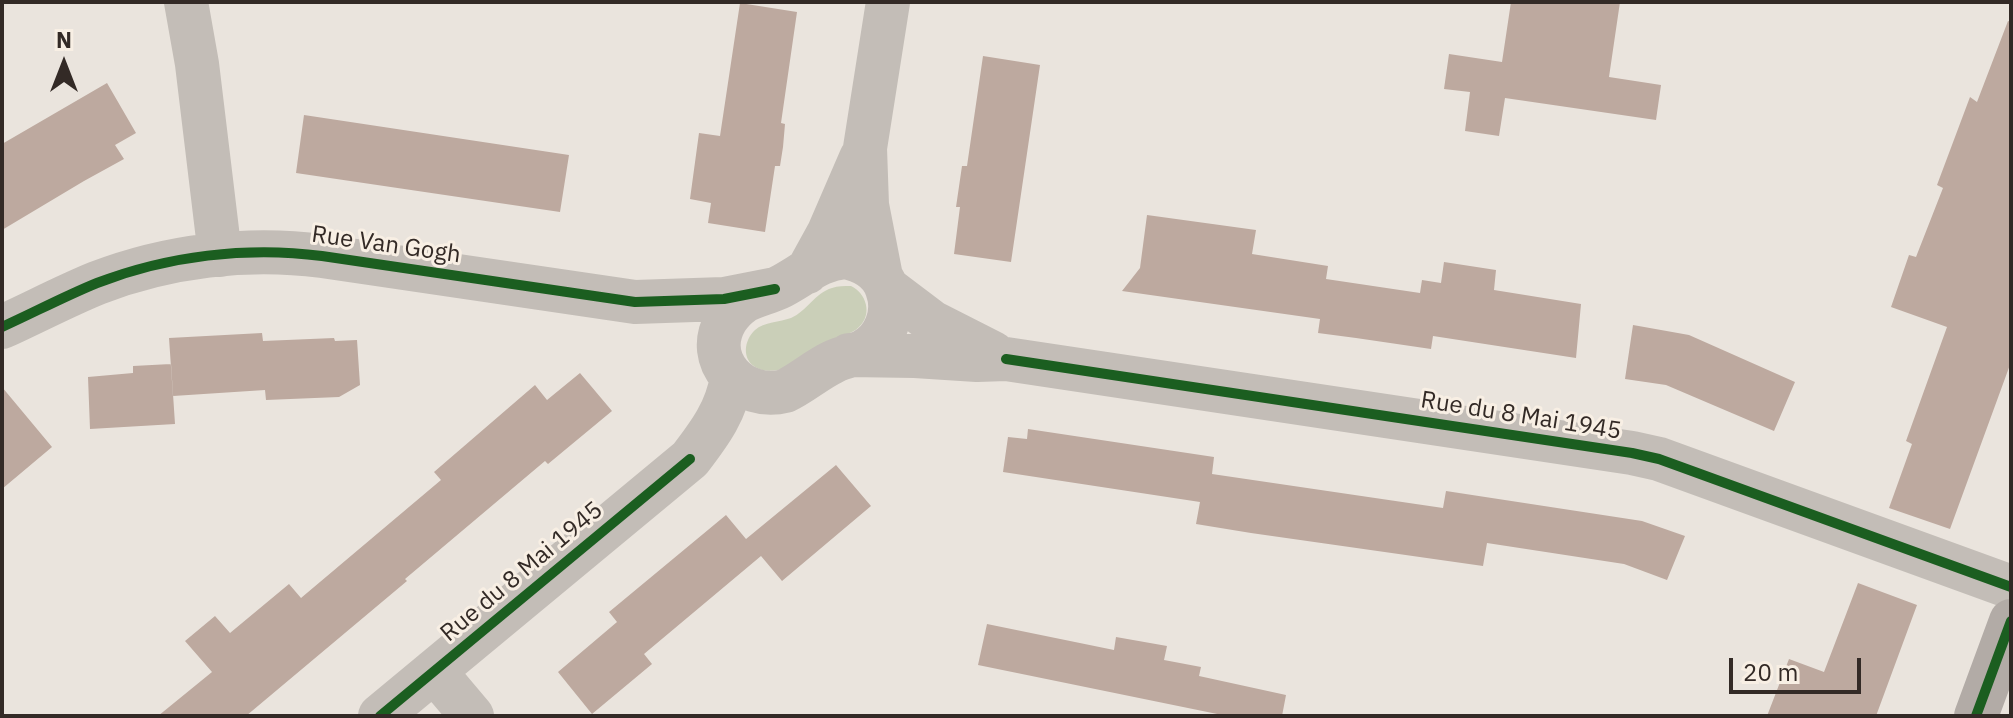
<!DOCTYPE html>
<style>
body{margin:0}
#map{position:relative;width:2013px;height:718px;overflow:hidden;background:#eae4dd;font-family:"IBM Plex Sans",sans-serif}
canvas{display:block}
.frame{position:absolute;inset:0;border:4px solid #332a26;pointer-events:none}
.north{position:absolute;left:24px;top:24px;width:80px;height:80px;-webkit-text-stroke:6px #f8efe4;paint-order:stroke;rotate:0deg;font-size:22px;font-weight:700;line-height:32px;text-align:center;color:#332a26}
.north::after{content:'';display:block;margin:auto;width:28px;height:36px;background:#332a26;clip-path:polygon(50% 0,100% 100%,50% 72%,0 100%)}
.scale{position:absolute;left:1729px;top:658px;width:132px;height:36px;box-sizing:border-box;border:4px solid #332a26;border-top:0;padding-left:10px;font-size:24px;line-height:28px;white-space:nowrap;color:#332a26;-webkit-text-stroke:6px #f8efe4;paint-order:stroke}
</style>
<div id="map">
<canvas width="2013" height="718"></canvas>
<div class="frame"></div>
<div class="north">N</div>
<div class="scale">20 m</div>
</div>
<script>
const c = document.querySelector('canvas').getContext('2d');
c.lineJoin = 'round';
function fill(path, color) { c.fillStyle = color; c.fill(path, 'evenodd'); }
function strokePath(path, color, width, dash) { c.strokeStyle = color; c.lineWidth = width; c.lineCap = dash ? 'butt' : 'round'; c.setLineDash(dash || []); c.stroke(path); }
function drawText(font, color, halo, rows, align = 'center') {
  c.font = font + ' "IBM Plex Sans",sans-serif'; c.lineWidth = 6; c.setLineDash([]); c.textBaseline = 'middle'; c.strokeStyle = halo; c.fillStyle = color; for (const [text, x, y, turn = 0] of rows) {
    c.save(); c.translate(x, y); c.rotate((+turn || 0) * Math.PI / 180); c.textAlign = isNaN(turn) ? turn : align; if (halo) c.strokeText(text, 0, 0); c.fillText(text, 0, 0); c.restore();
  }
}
const green = new Path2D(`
 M851 286C866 293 873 314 859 327 852 334 840 336 831 340 814 348 798 360 782 369 774 371 764 372 757 368 741 360 744 340 755 330 764 322 780 322 791 318 807 311 815 293 832 288 838 286 844 286 851 286Z`);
const building = new Path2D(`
 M1511 2H1620L1609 77 1661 85 1656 120 1505 98 1499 136 1465 131 1470 92 1444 89 1449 54 1502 62Z
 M740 3 797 12 781 123 785 124 783 147 780 166H775L765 232 708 223 711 203 690 199 699 133 720 136Z
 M2008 21 2011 22V362L1950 529 1889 508 1912 444 1906 441 1947 327 1891 307 1909 255 1916 257 1943 188 1937 185 1970 97 1977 102Z
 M983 56 1040 65 1011 262 954 254 960 207H956L962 166H967Z
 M107 83 136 133 115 145 124 159 84 181 2 230V144Z
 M304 115 569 155 560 212 296 173Z
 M1147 215 1256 230 1252 254 1328 266 1326 279 1420 293 1422 280 1441 283 1444 262 1496 270 1494 290 1581 304 1576 358 1433 336 1431 349 1356 338 1318 333 1320 319 1122 291 1140 268Z
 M1633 325 1689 335 1795 382 1774 431 1666 385 1625 379Z
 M262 333 263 341 334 338 335 341 357 340 360 385 339 397 266 400 265 390 173 396 169 338Z
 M171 364 175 424 90 429 88 377 133 373V366Z
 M580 373 612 411 548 464 545 461 405 579 407 581 246 716H158L212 672 185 641 215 616 230 633 289 584 301 598 441 480 434 472 535 385 547 400Z
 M2 387 52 447 2 489Z
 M1028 429 1214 457 1212 474 1443 508 1446 491 1642 521 1685 536 1667 580 1624 564 1487 543 1483 566 1251 533 1196 524 1200 502 1003 472 1008 437 1027 439Z
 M836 465 871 506 782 581 761 556 644 654 652 664 592 714 558 672 617 622 609 612 726 515 746 539Z
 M1858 583 1917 605 1876 716H1767L1789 659 1824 672Z
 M987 624 1114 650 1116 637 1167 646 1164 660 1201 667 1199 676 1286 695 1282 716H1227L978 665Z`);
const minor = new Path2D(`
 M186 2 197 64 220 255
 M845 257C864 261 881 270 887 289 896 313 885 341 862 352 852 356 842 357 833 362 816 370 802 383 785 391 742 402 702 361 726 320 730 313 736 307 743 302 753 296 767 293 778 288 801 277 818 259 845 257Z
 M807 272 829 232 861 158
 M881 277 867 205 865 148 888 2
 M887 288 932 322 993 353
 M2 327C33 313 65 296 97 283 167 256 247 246 322 256L635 302 724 299 775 289
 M849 355 915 356 977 360 1006 359 1632 453 1659 459 2011 587
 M434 671 472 716
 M380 716 690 459C710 433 727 410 732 377`);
const major = new Path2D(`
 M1976 716 2011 621`);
const cycleway = new Path2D(`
 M2 327C33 313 65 296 97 283 167 256 247 246 322 256L635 302 724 299 775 289
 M1006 359 1632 453 1659 459 2011 587
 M380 716 690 459
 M1976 716 2011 621`);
const streetNames = [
 ["Rue Van Gogh",386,245,8],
 ["Rue du 8 Mai 1945",1521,416,9],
 ["Rue du 8 Mai 1945",522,572,-40]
];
fill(green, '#cacfb8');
fill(building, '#bda99f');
strokePath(minor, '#c3bdb7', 44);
strokePath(major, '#b2aba6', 44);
strokePath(cycleway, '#1b5e20', 10);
drawText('24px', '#332a26', '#f8efe4', streetNames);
</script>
